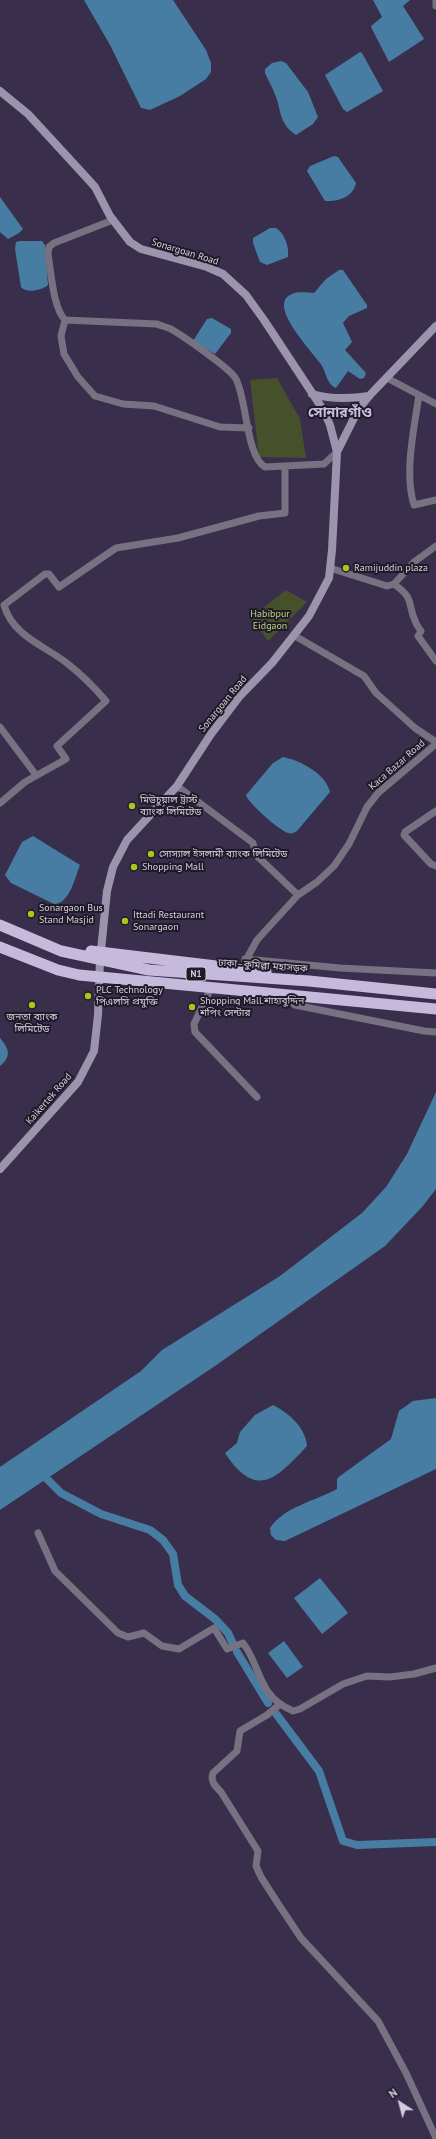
<!DOCTYPE html>
<meta charset="utf-8">
<style>
body{margin:0}
#map{position:relative;width:436px;height:2139px;overflow:hidden;background:#392f4c;font-family:"PT Sans",sans-serif}
canvas{display:block}
.north{position:absolute;left:380px;top:2083px;width:40px;height:40px;-webkit-text-stroke:3px #1f1a27;paint-order:stroke;rotate:324deg;font-size:11px;font-weight:700;line-height:16px;text-align:center;color:#d4cee0}
.north::after{content:'';display:block;margin:auto;width:14px;height:18px;background:#d4cee0;clip-path:polygon(50% 0,100% 100%,50% 72%,0 100%)}
</style>
<div id="map">
<canvas width="436" height="2139"></canvas>
<div class="north">N</div>
</div>
<script>
const c = document.querySelector('canvas').getContext('2d');
c.lineJoin = 'round';
function fill(path, color) { c.fillStyle = color; c.fill(path, 'evenodd'); }
function strokePath(path, color, width, dash) { c.strokeStyle = color; c.lineWidth = width; c.lineCap = dash ? 'butt' : 'round'; c.setLineDash(dash || []); c.stroke(path); }
function drawText(font, color, halo, rows, align = 'center') {
  c.font = font + ' "PT Sans","Noto Sans Bengali",sans-serif'; c.lineWidth = 4; c.setLineDash([]); c.textBaseline = 'middle'; c.strokeStyle = halo; c.fillStyle = color; for (const [text, x, y, turn = 0] of rows) {
    c.save(); c.translate(x, y); c.rotate((+turn || 0) * Math.PI / 180); c.textAlign = isNaN(turn) ? turn : align; if (halo) c.strokeText(text, 0, 0); c.fillText(text, 0, 0); c.restore();
  }
}
const green = new Path2D(`
 M277 378 300 419 306 458 259 457 250 380Z
 M286 590 307 602 268 641 252 617Z`);
const water = new Path2D(`
 M84 0H173L206 50 211 63V72L206 79 180 96 150 110 141 108 110 45Z
 M373 0H410L403 6 424 39 389 62 372 29 371 26 382 17Z
 M360 52 362 53 383 91 347 112 343 109 325 75Z
 M281 61 286 63 308 92 318 117 313 124 296 135C283 126 281 117 278 103 275 92 269 82 265 73V69L272 63Z
 M334 156 338 157 356 183C353 197 338 202 325 201L307 171 310 166Z
 M0 197 23 229 19 233 8 239 0 232Z
 M270 228H276C285 234 289 246 288 257L267 265 260 262 253 243V238Z
 M20 241H42L45 245 48 285C42 290 27 294 21 287L15 249 16 242Z
 M339 270H343L367 305V308L349 316 343 323 352 342 345 350 366 373 364 378 360 379 348 371 336 388C326 384 326 370 320 363 311 350 266 304 292 294 299 291 307 293 314 293L326 279Z
 M212 318 231 329V333L215 354 193 341 207 319Z
 M283 757C300 760 326 774 330 792L297 831C294 833 291 834 288 833 280 831 247 802 246 795L273 763Z
 M33 836 80 865C75 877 70 904 54 904L11 883 5 875 22 842Z
 M0 1038C9 1049 12 1056 0 1066Z
 M436 1092V1189L422 1207 385 1246 215 1366 0 1510V1467L141 1371 162 1350 280 1276 362 1213 386 1187 407 1154Z
 M436 1398V1469L285 1541 276 1540 271 1535 270 1528C284 1507 315 1501 337 1489V1479L340 1476 391 1439 399 1411 413 1401Z
 M273 1405C289 1413 306 1428 307 1446 277 1478 257 1501 225 1453L237 1443 240 1432 255 1415Z
 M320 1578 348 1613 322 1634 294 1598Z
 M284 1641 303 1667 287 1678 268 1653Z`);
const canal = new Path2D(`
 M39 1471 61 1493 101 1514 150 1530 163 1540 173 1554 178 1585 185 1596 215 1619 228 1633 233 1644
 M237 1652 268 1703
 M274 1711 319 1771 343 1841 357 1845 436 1842`);
const minor = new Path2D(`
 M436 0V6
 M113 220 54 243 49 247 48 254C51 271 53 308 65 320L157 324C161 326 167 327 171 329 183 336 231 369 236 379 247 400 246 456 265 467L324 464 337 452
 M65 320 61 336 64 354 78 377 95 396 123 404 154 406 220 427 249 428
 M387 378 436 404
 M419 395C414 429 404 473 414 505L436 500
 M436 546 414 562 394 584C416 600 406 602 416 623 417 626 419 628 421 631L418 636 436 661
 M330 568 387 586 394 584
 M295 636 364 676 376 693 415 728 436 742
 M0 727 36 775
 M177 786 253 843 256 855 298 895
 M0 803 25 782 66 759 57 746 106 701C94 687 82 675 68 664 46 646 13 637 4 605L45 574H49L59 587 116 548 178 538 259 516 285 513V466
 M436 811 405 832 404 835 431 864 436 866
 M245 959 340 968 436 973
 M241 969 257 940 298 895 317 882 334 866 349 844 367 807 378 793 436 744
 M211 988 194 1024 195 1032 257 1097
 M281 994 295 1005 424 1031 436 1032
 M38 1533 55 1571 118 1633 128 1637 144 1633 162 1646 179 1649 214 1628 227 1649 243 1643C262 1668 257 1696 293 1711L300 1709 343 1684 367 1676 390 1677 414 1674 436 1668
 M280 1704 267 1715 240 1731 237 1751 213 1773C210 1781 215 1786 221 1792L258 1851 256 1866 261 1877 279 1905 301 1938 378 2021 406 2073 436 2138`);
const secondary = new Path2D(`
 M0 91 28 114 86 177 95 187 110 216 130 242 141 249 207 267 223 274 246 295 264 320 324 411 330 425 337 452 332 550 329 578 309 616 272 663 239 697 211 734 177 786 127 840 113 867 107 891 100 960 98 1015 94 1051 78 1082 0 1169
 M312 394C330 399 350 399 369 396
 M337 452 358 410 369 396 436 326`);
const trunk = new Path2D(`
 M0 925 61 951 149 970 309 981 436 994
 M0 947 58 970 79 975 436 1009
 M91 951 266 972`);
const markers = [
 [346,568,4,"#a8c71d"],
 [132,806,4,"#a8c71d"],
 [151,854,4,"#a8c71d"],
 [134,867,4,"#a8c71d"],
 [31,914,4,"#a8c71d"],
 [125,921,4,"#a8c71d"],
 [88,996,4,"#a8c71d"],
 [32,1005,4,"#a8c71d"],
 [192,1007,4,"#a8c71d"]
];
const shields = [
 [196,974,20]
];
const shieldNames = [
 ["N1",196,974]
];
const streetNames = [
 ["Sonargoan Road",185,252,17],
 ["Sonargoan Road",223,704,-51],
 ["Kaca Bazar Road",397,765,-41],
 ["ঢাকা–কুমিল্লা মহাসড়ক",263,966,4],
 ["Kaikertek Road",49,1099,-49]
];
const poiNames = [
 ["Ramijuddin plaza",354,568],
 ["মিউচুয়াল ট্রাস্ট",140,800],
 ["ব্যাংক লিমিটেড",140,812],
 ["সোস্যাল ইসলামী ব্যাংক লিমিটেড",159,854],
 ["Shopping Mall",142,867],
 ["Sonargaon Bus",39,908],
 ["Stand Masjid",39,920],
 ["Ittadi Restaurant",133,915],
 ["Sonargaon",133,927],
 ["PLC Technology",96,990],
 ["পিএলসি প্রযুক্তি",96,1002],
 ["Shopping Mall.শাহাবুদ্দিন",200,1001],
 ["শপিং সেন্টার",200,1013],
 ["জনতা ব্যাংক",32,1017,"center"],
 ["লিমিটেড",32,1029,"center"]
];
const parkNames = [
 ["Habibpur",270,614],
 ["Eidgaon",270,626]
];
const districtNames = [
 ["সোনারগাঁও",340,413]
];
fill(green, '#46502b');
fill(water, '#477da3');
strokePath(canal, '#477da3', 8);
strokePath(minor, '#777281', 7);
strokePath(secondary, '#9c94ac', 8);
strokePath(trunk, '#c5badb', 11);
for (const [x, y, r, color] of markers) { const dot = new Path2D(); dot.arc(x, y, r, 0, 2 * Math.PI); c.fillStyle = color; c.fill(dot); strokePath(dot, '#1f1a27', 1.5); }
for (const [x, y, w] of shields) { const box = new Path2D(); box.roundRect(x - w / 2, y - 7, w, 14, 3); c.fillStyle = '#1f1a27'; c.fill(box); strokePath(box, '#d4cee0', 1); }
drawText('bold 9px', '#d4cee0', null, shieldNames);
drawText('10px', '#d4cee0', '#1f1a27', streetNames);
drawText('10px', '#d4cee0', '#1f1a27', poiNames, 'left');
drawText('10px', '#bfd580', '#1f1a27', parkNames);
drawText('bold 14px', '#cabde2', '#1f1a27', districtNames);
</script>
